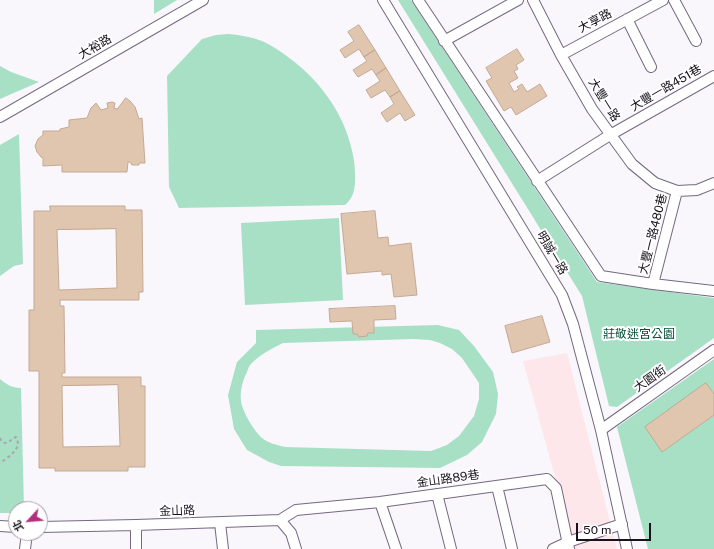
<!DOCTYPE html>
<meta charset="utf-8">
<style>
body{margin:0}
#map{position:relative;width:714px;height:549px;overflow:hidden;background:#f9f6fc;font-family:"Public Sans","Noto Sans TC",sans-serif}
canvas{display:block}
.north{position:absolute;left:8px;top:501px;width:40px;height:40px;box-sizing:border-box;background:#fff;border:1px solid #a2a0a4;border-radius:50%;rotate:244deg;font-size:11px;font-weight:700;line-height:16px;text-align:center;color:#17121c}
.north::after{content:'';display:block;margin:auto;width:14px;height:18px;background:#b0307c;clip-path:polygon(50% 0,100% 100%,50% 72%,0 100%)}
.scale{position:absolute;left:576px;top:523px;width:75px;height:18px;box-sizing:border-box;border:2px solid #17121c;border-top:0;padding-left:5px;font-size:12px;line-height:14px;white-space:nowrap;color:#17121c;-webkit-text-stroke:3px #fff;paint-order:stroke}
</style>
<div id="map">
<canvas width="714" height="549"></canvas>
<div class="north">北</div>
<div class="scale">50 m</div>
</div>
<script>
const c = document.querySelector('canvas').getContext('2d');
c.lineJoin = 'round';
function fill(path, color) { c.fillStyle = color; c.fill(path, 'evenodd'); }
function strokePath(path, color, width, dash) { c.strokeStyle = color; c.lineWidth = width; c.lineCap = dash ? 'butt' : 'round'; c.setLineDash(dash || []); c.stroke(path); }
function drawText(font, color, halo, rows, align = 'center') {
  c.font = font + ' "Public Sans","Noto Sans TC",sans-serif'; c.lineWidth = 4; c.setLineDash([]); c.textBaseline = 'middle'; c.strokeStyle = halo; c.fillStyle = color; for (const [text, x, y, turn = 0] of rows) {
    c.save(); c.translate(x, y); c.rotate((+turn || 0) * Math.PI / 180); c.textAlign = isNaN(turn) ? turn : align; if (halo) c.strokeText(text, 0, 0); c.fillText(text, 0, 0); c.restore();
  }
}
const commercial = new Path2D(`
 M567 353 617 549H575L523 361Z`);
const green = new Path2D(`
 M154 0H177L154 14Z
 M398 0H411L597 282 714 298V338L617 407 609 406 582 296Z
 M229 34C241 35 251 37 262 41 271 45 280 51 288 57 322 82 347 117 354 160 355 170 357 189 351 198 349 201 347 203 345 205L179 208 169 187 167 76 202 39 216 35Z
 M0 66 11 72 39 82 0 99Z
 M19 134 23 264 14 266 0 276V145Z
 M339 218 343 300 245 305 241 223Z
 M438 325 459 330 474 346 493 372 498 394 496 414 482 442 467 455 440 468 281 466 269 462 247 450 234 429 228 395 237 362 256 343V330ZM413 339 430 340 440 343 452 349 462 358 479 383V399L474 416 459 436 447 445 431 451 285 447C277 445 268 443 262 438 254 431 242 411 241 401 240 392 242 384 245 376 247 373 248 368 250 365 259 355 271 349 283 343Z
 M714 359V549H648L617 427Z
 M0 379C6 384 12 388 21 388L24 509H16V513H0Z`);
const building = new Path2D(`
 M359 25 375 50 364 57 359 49 345 58 340 50 354 41 348 32Z
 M517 49 524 60 516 65 518 69 514 71 518 78 509 83 514 92 519 89 517 87 522 84 527 92 540 84 547 96 516 115 511 107 504 111 486 81 492 78 486 68Z
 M375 50 386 68 376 75 372 69 358 77 353 70 367 61 364 57Z
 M386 68 400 91 390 97 385 90 371 98 366 90 380 81 376 75Z
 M400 91 415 115 405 121 400 113 387 122 381 113 394 104 390 97Z
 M126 98 130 101 135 107 139 119 142 118 145 163H139V165H132L130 162H128L127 172H62V165L43 166V158L41 157 37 152 35 146 38 139 43 135V131H60V129L69 127V120L87 118 91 108 96 103 101 110 108 108 107 103 112 102 115 103 114 108 117 109Z
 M50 206H125V210H142L143 292H139V300H60V306H64L65 373H62V377H141V386H145V467H128V471H55V468H39V371H29V310H34V211H50ZM116 229 117 288 59 290 57 230ZM118 385 120 446 63 447 62 386Z
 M375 211 378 238 388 237 389 246 411 243 417 295 394 297 391 274 382 275V271L347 274 341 214Z
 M395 306 396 319 374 320V333H368L367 336 359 337 357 334H353L352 321 330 322 329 309Z
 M542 316 550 342 512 353 505 326Z
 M706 383 714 394V415L662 452 645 427Z`);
const path = new Path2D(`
 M0 438 2 442C8 445 11 439 16 437 23 449 8 457 0 463`);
const minor = new Path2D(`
 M383 0 562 295 573 324 601 430 627 549
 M418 0 601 276 653 284 714 291
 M533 0 561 55 592 109 632 164 655 183 677 191 697 190 714 183
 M674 0 696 41
 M627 19 651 67
 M444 41 518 0
 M561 55 663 0
 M0 117 203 0
 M537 181 610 135 714 76
 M653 284 677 191
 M601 430 714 350
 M497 486 512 549
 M437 494 451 549
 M380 502 396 549
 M280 520 296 510 380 502 547 479 556 488 569 549
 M220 523 223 549
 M0 526 16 527
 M40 527 136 525 280 520 291 533 296 549
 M25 549 27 533
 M136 549V525
 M553 549 568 542 622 524`);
const streetNames = [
 ["大享路",595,21,-28],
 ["大裕路",95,47,-30],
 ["大豐一路451巷",666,88,-30],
 ["大豐一路",604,100,58],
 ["大豐一路480巷",653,234,-76],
 ["明誠一路",552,253,59],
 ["大園街",650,379,-35],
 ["金山路89巷",448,479,-8],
 ["金山路",177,511,-2]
];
const parkNames = [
 ["莊敬迷宮公園",639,334]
];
fill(commercial, '#fde7ea');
fill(green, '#a8e0c6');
fill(building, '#e1c6af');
strokePath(building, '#c3a993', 1);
strokePath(minor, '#756882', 12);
strokePath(path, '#a9a5ac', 2, [3, 3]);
strokePath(minor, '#fff', 10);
drawText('12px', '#17121c', '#fff', streetNames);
drawText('12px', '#005037', '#fff', parkNames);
</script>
